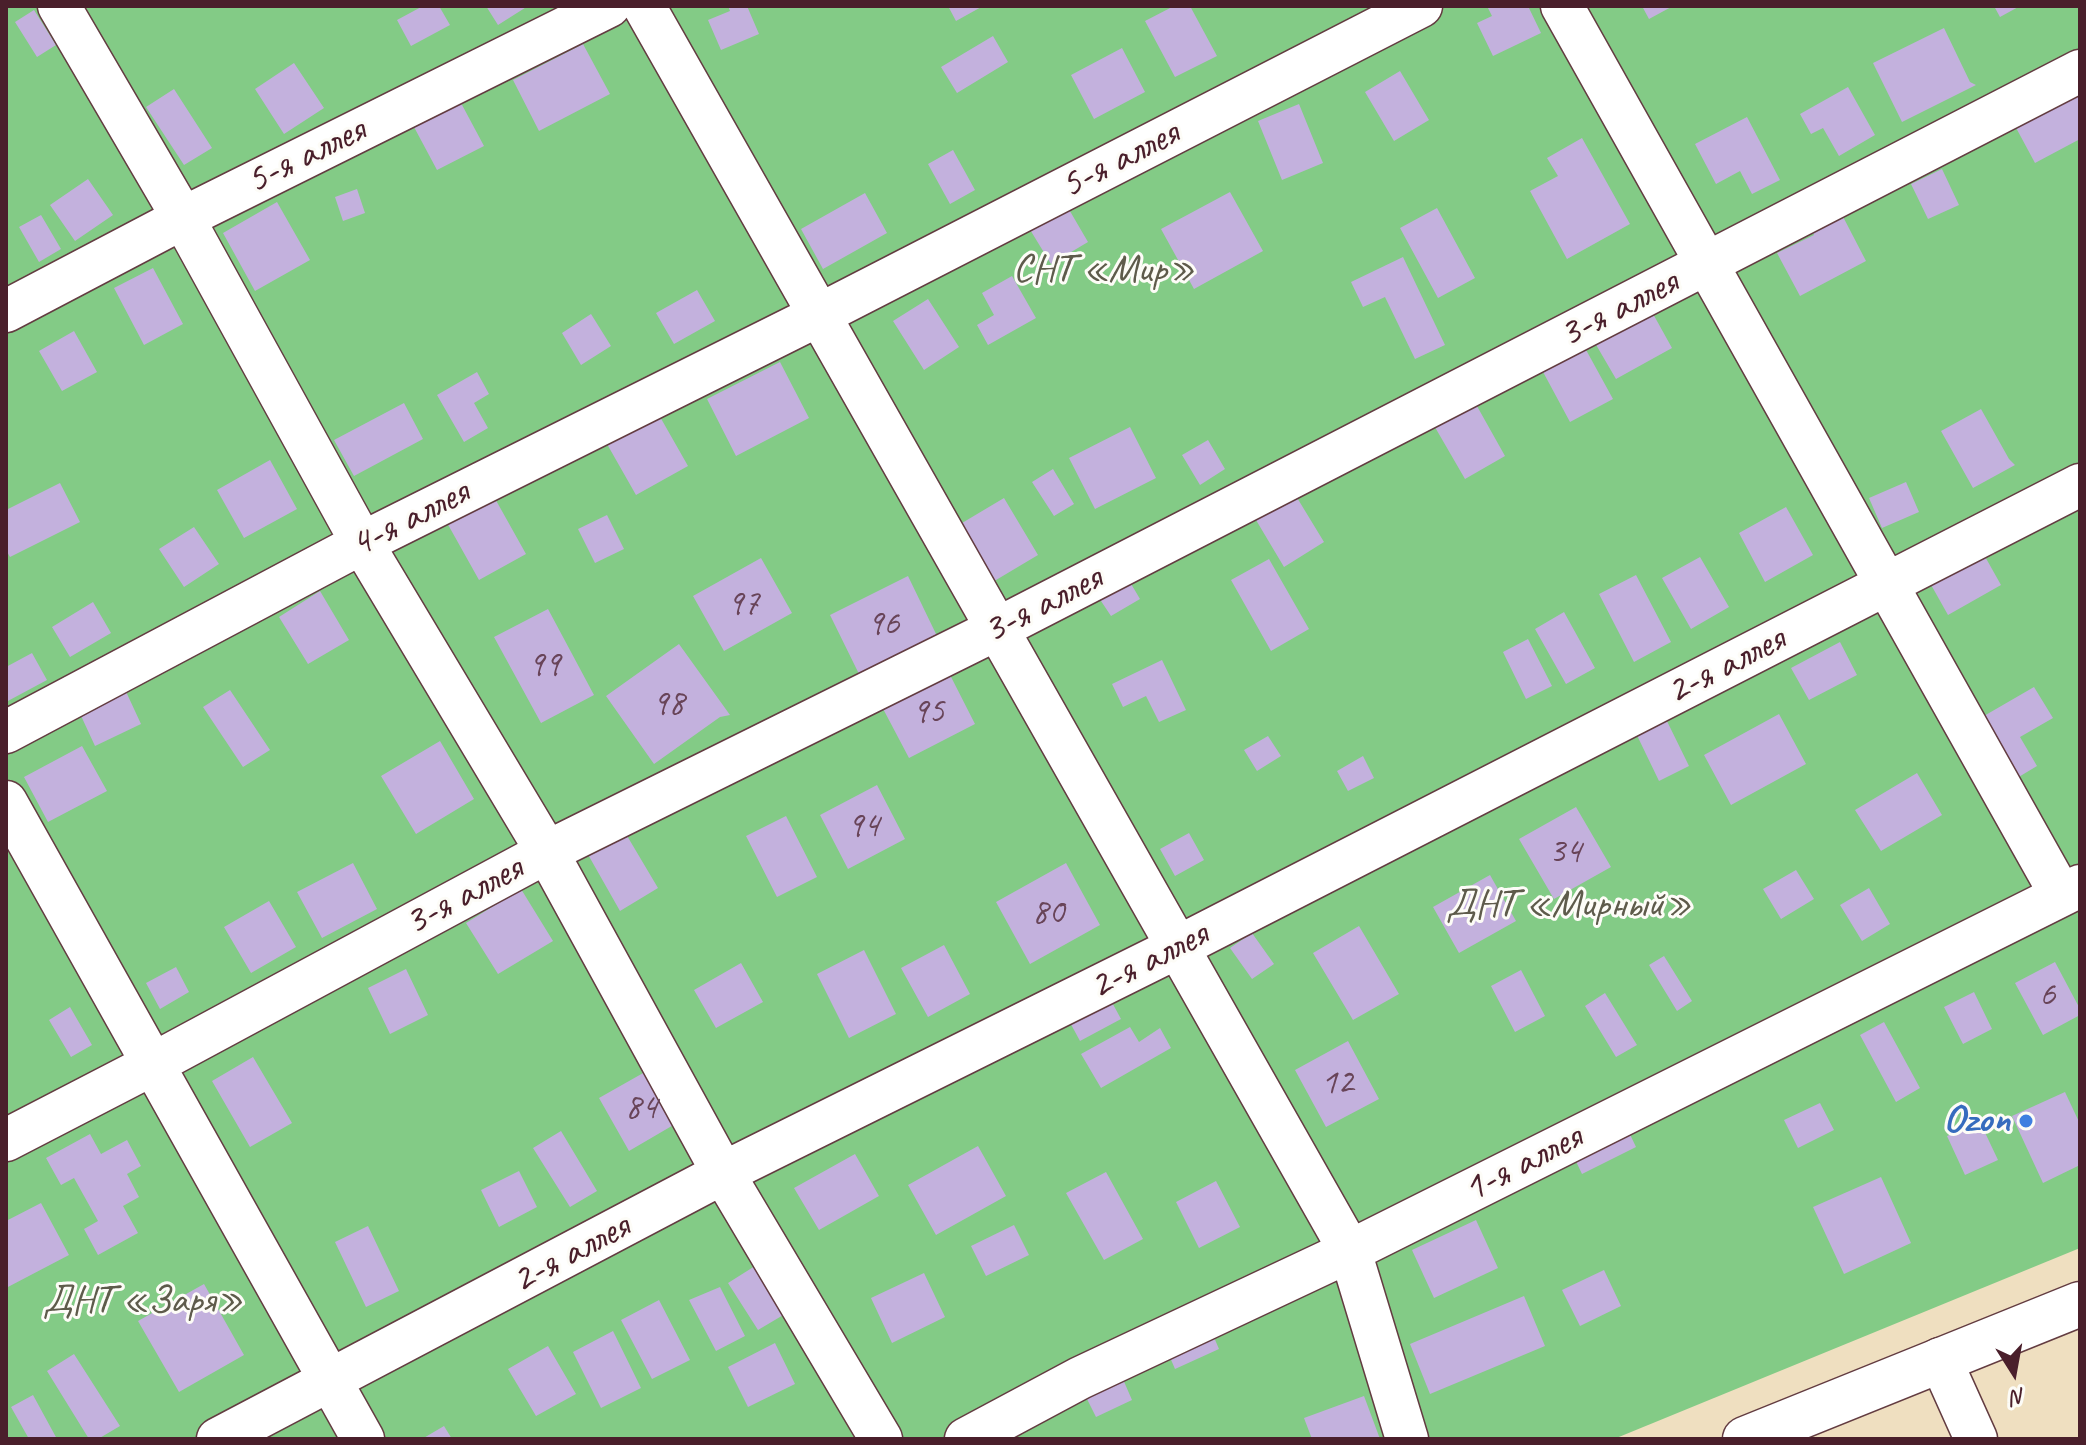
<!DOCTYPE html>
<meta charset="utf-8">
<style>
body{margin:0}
#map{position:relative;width:2086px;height:1445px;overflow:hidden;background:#efdfc0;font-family:Caveat,sans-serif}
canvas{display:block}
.frame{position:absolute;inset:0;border:8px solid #4a1f2b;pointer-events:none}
.north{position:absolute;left:1974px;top:1333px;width:80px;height:80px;-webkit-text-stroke:6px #fdfcf7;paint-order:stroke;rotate:169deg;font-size:22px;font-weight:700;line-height:32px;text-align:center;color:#4a1f2b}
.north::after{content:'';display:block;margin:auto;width:28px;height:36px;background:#4a1f2b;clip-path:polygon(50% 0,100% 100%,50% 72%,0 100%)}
</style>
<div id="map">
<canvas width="2086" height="1445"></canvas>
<div class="frame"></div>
<div class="north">N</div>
</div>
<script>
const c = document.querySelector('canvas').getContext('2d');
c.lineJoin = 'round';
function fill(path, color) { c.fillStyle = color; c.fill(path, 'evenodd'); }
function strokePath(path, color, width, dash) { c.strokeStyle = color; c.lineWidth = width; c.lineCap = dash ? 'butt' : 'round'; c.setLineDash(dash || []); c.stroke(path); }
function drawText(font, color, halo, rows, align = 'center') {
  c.font = font + ' Caveat,sans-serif'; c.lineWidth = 6; c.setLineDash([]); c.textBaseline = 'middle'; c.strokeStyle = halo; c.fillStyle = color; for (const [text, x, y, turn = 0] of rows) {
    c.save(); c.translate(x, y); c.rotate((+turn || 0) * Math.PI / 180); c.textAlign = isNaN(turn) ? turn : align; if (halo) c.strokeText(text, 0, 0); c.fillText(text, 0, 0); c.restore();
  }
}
const green = new Path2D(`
 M6 6H2080V1248L1614 1439H6Z`);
const building = new Path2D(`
 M423 6H439L450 25 411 46 397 20Z
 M486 6H528L498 25Z
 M728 6H747L759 34 721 50 708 20 730 11Z
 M948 6H983L956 21Z
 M1174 6H1190L1217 56 1175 77 1145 21Z
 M1487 6H1528L1541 33 1493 56 1477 23 1492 16Z
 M1642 6H1673L1649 19Z
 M1994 6H2020L2000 17Z
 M34 10 56 45 37 57 15 22Z
 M1944 28 1970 82 1976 85 1902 122 1873 63Z
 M993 36 1008 62 957 93 941 67Z
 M583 44 610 94 539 131 513 80Z
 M1122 48 1145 92 1094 119 1071 75Z
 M294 63 324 108 284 134 255 89Z
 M1400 71 1429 120 1394 141 1365 92Z
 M1848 87 1875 135 1839 156 1823 128 1811 134 1800 114Z
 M174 89 212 148 184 165 146 107Z
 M2080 89V139L2035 163 2014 124Z
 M461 103 484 146 437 170 414 127Z
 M1299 104 1323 163 1282 180 1258 121Z
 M1747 117 1780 180 1752 194 1740 171 1716 184 1695 144Z
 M1582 138 1630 224 1567 259 1530 191 1558 176 1547 158Z
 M953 150 975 190 950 204 928 164Z
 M1942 169 1959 205 1928 219 1911 184Z
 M88 179 113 215 75 241 50 205Z
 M357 189 365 213 343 221 335 197Z
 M1230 192 1263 251 1194 289 1161 229Z
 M865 193 887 233 823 269 801 229Z
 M277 202 310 260 255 291 223 233Z
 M1067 206 1088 242 1051 264 1029 228Z
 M1437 208 1475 278 1438 298 1400 228Z
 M1839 209 1866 261 1800 296 1777 253 1814 235 1809 225Z
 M41 215 61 249 39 262 19 227Z
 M1403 257 1445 345 1415 359 1385 297 1363 307 1351 282Z
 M153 268 183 324 144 345 114 288Z
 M1012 276 1036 318 988 345 977 325 994 315 982 293Z
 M697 290 715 321 674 344 656 313Z
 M928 299 959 347 924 370 893 321Z
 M1652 312 1672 348 1616 379 1595 343Z
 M591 314 611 346 581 365 562 333Z
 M74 331 97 372 62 391 39 351Z
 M1585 348 1613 399 1570 422 1542 370Z
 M780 362 809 418 736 456 707 399Z
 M477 372 489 394 474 403 488 428 464 442 437 395Z
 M1473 399 1505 456 1465 479 1432 422Z
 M404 403 423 439 354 476 334 440Z
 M1981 409 2009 459 2015 465 1973 488 1941 431Z
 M659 415 688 466 636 495 607 444Z
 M1130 427 1156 478 1095 509 1069 458Z
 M1208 440 1225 469 1200 485 1182 455Z
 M270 460 297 509 244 538 217 490Z
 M1053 469 1074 504 1054 516 1032 482Z
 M1906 482 1919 512 1882 528 1869 498Z
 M60 483 80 522 10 557 6 550V510Z
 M493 495 526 554 479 580 446 521Z
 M1296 496 1324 542 1284 567 1256 520Z
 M1004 498 1038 555 991 583 957 526Z
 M1786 507 1813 555 1765 582 1739 533Z
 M607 515 624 549 595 563 578 529Z
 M194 527 219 564 184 587 159 549Z
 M1983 553 2001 585 1948 615 1930 583Z
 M1700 557 1729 607 1691 629 1662 578Z
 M761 558 792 613 724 651 693 596Z
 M1269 559 1309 629 1271 651 1231 580Z
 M1636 575 1671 642 1634 662 1599 594Z
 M908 576 937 636 859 674 830 615Z
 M1127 577 1140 599 1111 616 1097 595Z
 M320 591 349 640 308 664 279 617Z
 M93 602 111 633 70 657 52 627Z
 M548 609 594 695 541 723 494 637Z
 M1564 612 1595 668 1566 684 1535 629Z
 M1528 639 1552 686 1526 699 1503 652Z
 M1840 642 1857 675 1809 700 1791 668Z
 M679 644 730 715 720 717 654 764 606 696Z
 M32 653 47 680 6 702V667Z
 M1162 660 1186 710 1159 722 1146 696 1123 707 1112 684Z
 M947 669 975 724 909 758 880 703Z
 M122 683 141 724 95 746 76 705Z
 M2034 687 2053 718 2020 737 2037 766 2012 781 1977 720Z
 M230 690 270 750 243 767 203 707Z
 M1662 711 1689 766 1659 781 1632 725Z
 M1779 714 1806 764 1731 805 1704 755Z
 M1268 736 1281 756 1257 771 1244 750Z
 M440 741 474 799 416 834 381 776Z
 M82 746 107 791 48 822 24 777Z
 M1363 756 1374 778 1348 791 1337 771Z
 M1917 773 1942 815 1881 851 1855 810Z
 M877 785 905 839 848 869 820 815Z
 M1576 807 1611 867 1554 899 1519 839Z
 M786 816 817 877 777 897 746 836Z
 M623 829 658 888 620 911 586 851Z
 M1189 833 1204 860 1175 876 1160 849Z
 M353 863 377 909 322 938 297 892Z
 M1066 863 1100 925 1030 964 996 902Z
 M1796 870 1814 899 1781 919 1763 889Z
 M1490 875 1516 921 1459 953 1433 907Z
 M1869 888 1890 924 1862 941 1840 905Z
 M521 889 553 941 498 974 466 923Z
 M269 901 296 947 251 973 224 927Z
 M1359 926 1399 994 1353 1020 1313 953Z
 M1252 933 1274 964 1252 979 1230 948Z
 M944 945 970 994 928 1017 901 968Z
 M864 950 896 1014 849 1038 817 974Z
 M1664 956 1692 1001 1677 1011 1649 965Z
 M2055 962 2080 1009V1015L2043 1035 2015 983Z
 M741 963 763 1002 716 1028 694 990Z
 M176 967 189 992 160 1009 146 983Z
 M406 969 428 1015 390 1034 368 988Z
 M1521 970 1545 1016 1515 1032 1491 986Z
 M1974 992 1992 1029 1963 1044 1944 1007Z
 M1605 993 1637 1045 1616 1057 1585 1006Z
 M1108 995 1121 1019 1080 1041 1067 1017Z
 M70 1007 92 1045 71 1057 49 1020Z
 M1884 1022 1920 1088 1896 1102 1860 1035Z
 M1130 1027 1139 1042 1160 1028 1171 1048 1101 1088 1081 1054Z
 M1348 1041 1379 1099 1326 1127 1295 1070Z
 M253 1057 292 1123 250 1147 212 1081Z
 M652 1068 682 1120 629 1151 599 1098Z
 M2065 1092 2080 1124V1165L2043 1183 2012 1116Z
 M1820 1103 1834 1130 1798 1148 1784 1120Z
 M1980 1122 1998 1160 1965 1175 1947 1136Z
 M1626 1126 1636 1147 1582 1174 1572 1153Z
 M561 1131 597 1191 570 1207 533 1148Z
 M90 1134 101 1154 127 1140 141 1166 127 1174 139 1197 123 1206 138 1233 98 1255 84 1229 98 1221 74 1178 61 1185 46 1158Z
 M978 1146 1006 1196 936 1235 908 1185Z
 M855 1154 879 1196 819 1230 794 1188Z
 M519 1171 537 1207 499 1227 481 1190Z
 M1106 1172 1143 1239 1104 1260 1066 1193Z
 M1881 1177 1911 1243 1844 1274 1813 1207Z
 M1216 1181 1240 1227 1199 1248 1176 1202Z
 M41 1203 69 1255 6 1288V1221Z
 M1476 1220 1498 1268 1434 1298 1412 1250Z
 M1014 1225 1029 1255 986 1276 971 1246Z
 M368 1226 399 1291 366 1307 335 1242Z
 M755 1266 785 1314 758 1330 728 1283Z
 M1604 1270 1621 1306 1580 1326 1562 1290Z
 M924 1273 945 1317 892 1343 871 1298Z
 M204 1284 244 1355 179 1392 138 1321Z
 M720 1287 745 1336 716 1351 689 1300Z
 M1524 1296 1545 1346 1430 1394 1410 1344Z
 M659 1300 690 1360 652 1379 621 1320Z
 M1210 1328 1219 1349 1175 1369 1166 1348Z
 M613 1331 641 1388 601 1408 573 1352Z
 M775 1343 795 1384 748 1407 728 1367Z
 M548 1346 576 1394 536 1416 508 1369Z
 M74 1354 120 1426 98 1439H89L47 1371Z
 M1122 1377 1132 1400 1096 1417 1085 1395Z
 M33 1395 57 1439H29L11 1407Z
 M1364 1396 1380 1439H1312L1304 1418Z
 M444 1426 452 1439H422Z`);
const minor = new Path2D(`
 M59 6 183 218 362 543 547 852 723 1173 881 1439
 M644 6 1350 1251 1407 1439
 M1562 6 2061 895
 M6 311 183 218 609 6
 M6 732 362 543 819 315 1421 6
 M6 802 363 1439
 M6 1140 153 1064 547 852 997 629 2080 71
 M1940 1359 1976 1439
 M218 1439 723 1173 1178 947 2080 485
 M966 1439 1080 1378 1350 1251 2080 886`);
const major = new Path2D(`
 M1745 1439 2080 1304`);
const markers = [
 [2026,1121,8,"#3f7fe0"]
];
const numberNames = [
 ["97",743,605],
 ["96",883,625],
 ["99",544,666],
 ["98",668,705],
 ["95",928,713],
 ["94",863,827],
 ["34",1565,853],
 ["80",1048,914],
 ["6",2047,996],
 ["12",1337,1084],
 ["84",641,1109]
];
const streetNames = [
 ["5-я аллея",306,156,-26],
 ["5-я аллея",1120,160,-27],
 ["3-я аллея",1619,309,-27],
 ["4-я аллея",410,519,-27],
 ["3-я аллея",1043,605,-27],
 ["2-я аллея",1726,666,-27],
 ["3-я аллея",464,896,-28],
 ["2-я аллея",1149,961,-27],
 ["1-я аллея",1523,1164,-27],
 ["2-я аллея",571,1254,-28]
];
const parkNames = [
 ["СНТ «Мир»",1104,271],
 ["ДНТ «Мирный»",1569,906],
 ["ДНТ «Заря»",143,1302]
];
const shopNames = [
 ["Ozon",2010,1121]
];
fill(green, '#83cb86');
fill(building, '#c3b1dd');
strokePath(minor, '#633c41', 45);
strokePath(major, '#633c41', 47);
strokePath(minor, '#fff', 42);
strokePath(major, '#fff', 44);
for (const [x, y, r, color] of markers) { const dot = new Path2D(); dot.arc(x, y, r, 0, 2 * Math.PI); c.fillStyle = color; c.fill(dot); strokePath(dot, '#fdfcf7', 3); }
drawText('36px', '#684458', null, numberNames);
drawText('40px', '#4a1f2b', '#fdfcf7', streetNames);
drawText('40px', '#5e5b4b', '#fdfcf7', parkNames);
drawText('bold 40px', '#366cbe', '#fdfcf7', shopNames, 'right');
</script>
